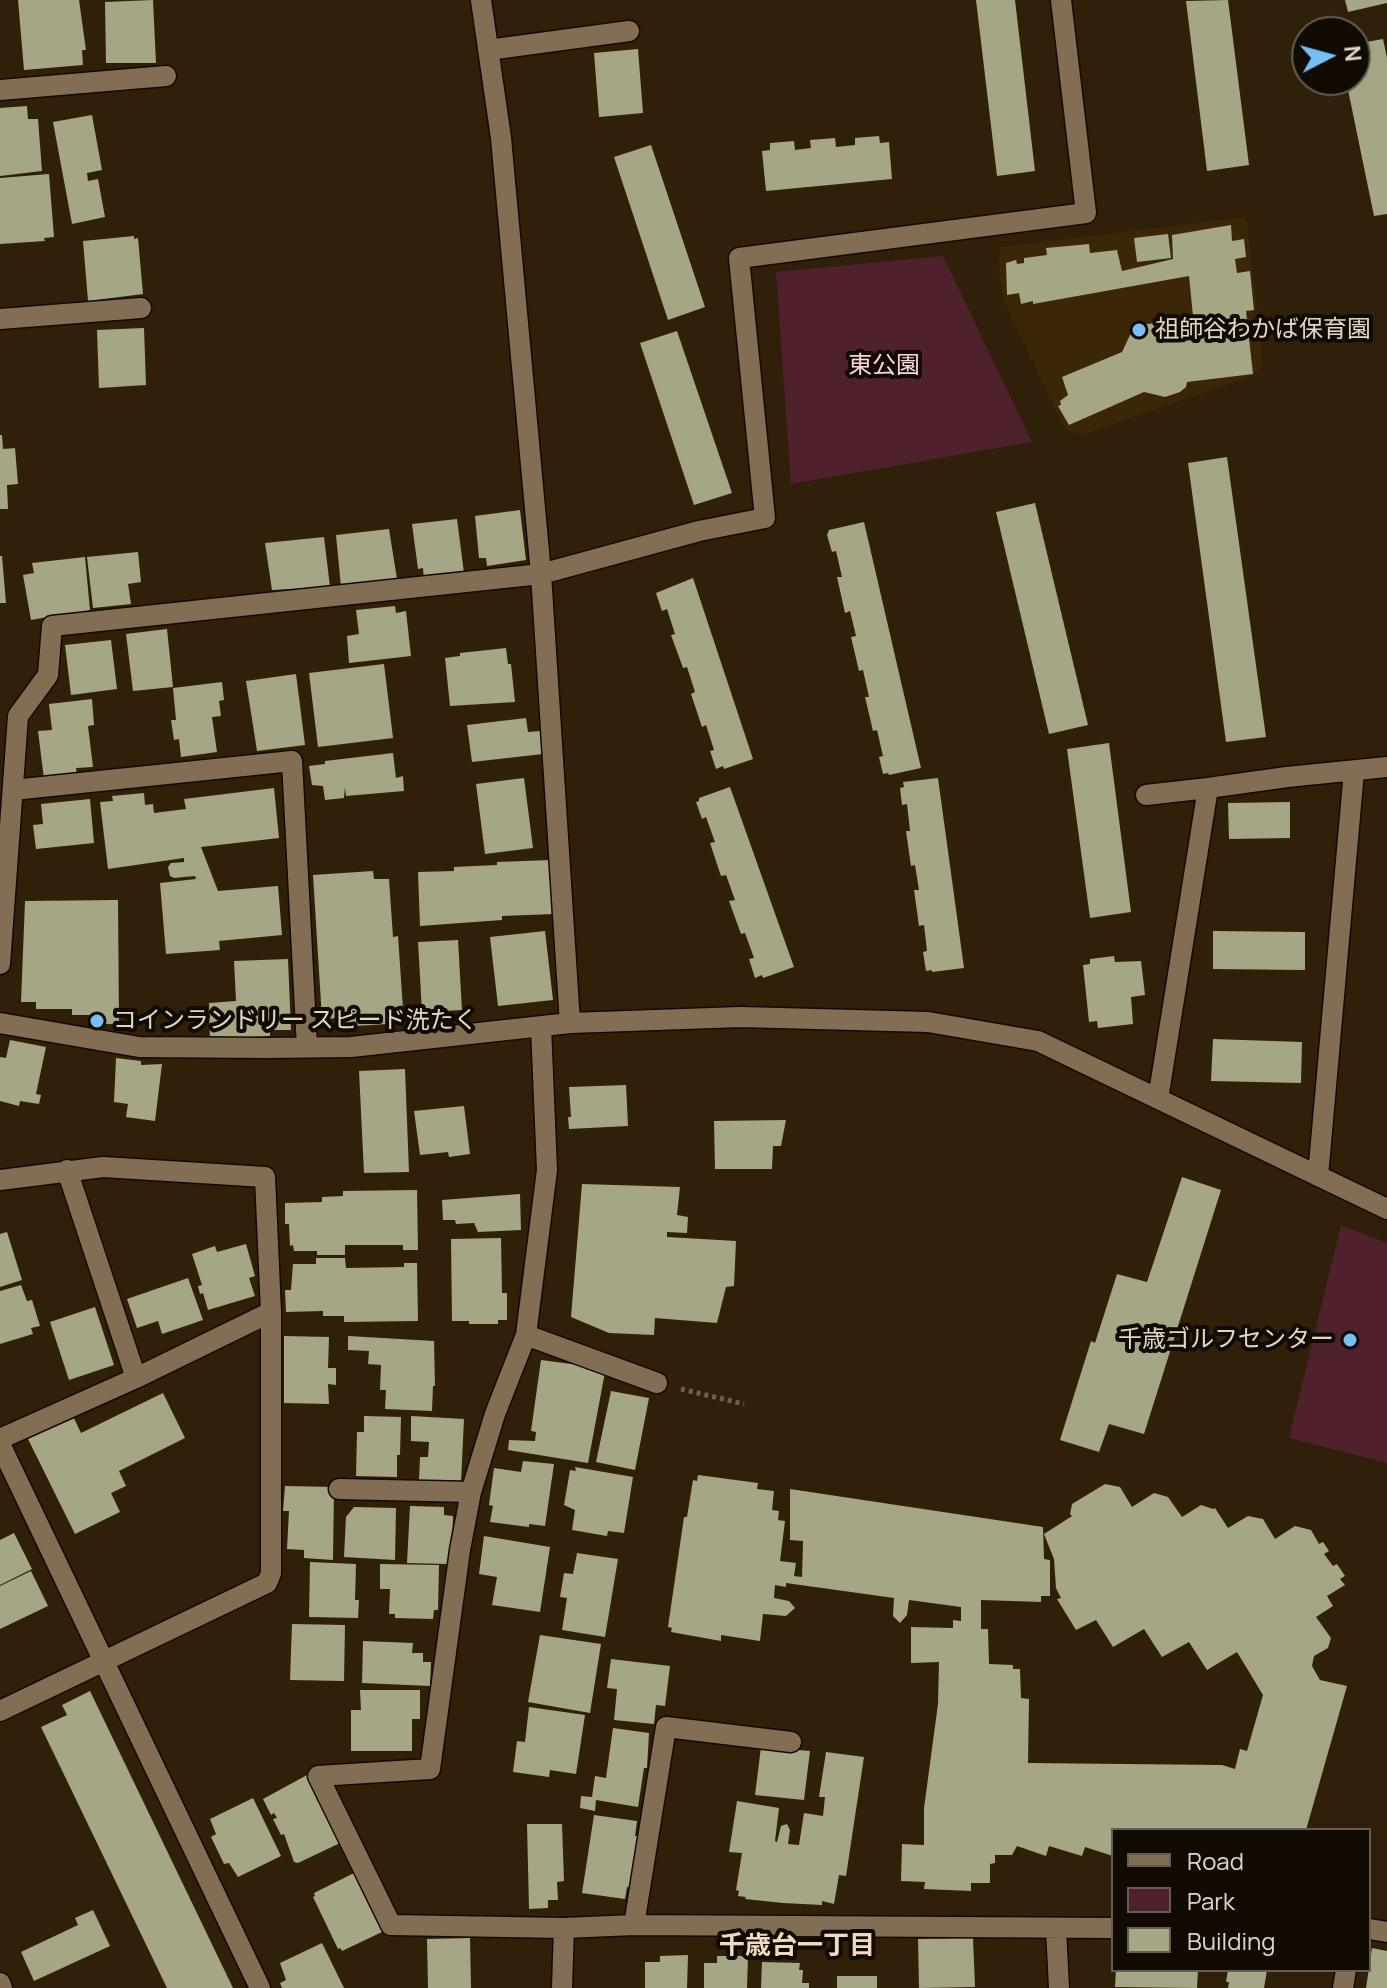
<!DOCTYPE html>
<meta charset="utf-8">
<style>
body{margin:0}
#map{position:relative;width:1387px;height:1988px;overflow:hidden;background:#302009;font-family:Manrope,sans-serif}
canvas{display:block}
.legend{position:absolute;left:1111px;top:1828px;width:260px;height:144px;box-sizing:border-box;background:#120b04;border:2px solid #655d53;margin:0;padding:10px 14px;list-style:none;font-size:24px;color:#e1d7c9}
.legend li{display:flex;align-items:center;gap:16px;height:40px}
.legend b{width:40px;border:2px solid #655d53}
.north{position:absolute;left:1291px;top:16px;width:80px;height:80px;box-sizing:border-box;background:#120b04;border:2px solid #655d53;border-radius:50%;rotate:84deg;font-size:22px;font-weight:700;line-height:32px;text-align:center;color:#e1d7c9}
.north::after{content:'';display:block;margin:auto;width:28px;height:36px;background:#77bff7;clip-path:polygon(50% 0,100% 100%,50% 72%,0 100%)}
</style>
<div id="map">
<canvas width="1387" height="1988"></canvas>
<ul class="legend">
<li><b style="height:10px;background:#816e55"></b>Road</li>
<li><b style="height:22px;background:#4e212d"></b>Park</li>
<li><b style="height:22px;background:#a5a686"></b>Building</li>
</ul>
<div class="north">N</div>
</div>
<script>
const c = document.querySelector('canvas').getContext('2d');
c.lineJoin = 'round';
function fill(path, color) { c.fillStyle = color; c.fill(path, 'evenodd'); }
function strokePath(path, color, width, dash) { c.strokeStyle = color; c.lineWidth = width; c.lineCap = dash ? 'butt' : 'round'; c.setLineDash(dash || []); c.stroke(path); }
function drawText(font, color, halo, rows, align = 'center') {
  c.font = font + ' Manrope,"Noto Sans JP",sans-serif'; c.lineWidth = 8; c.setLineDash([]); c.textBaseline = 'middle'; c.strokeStyle = halo; c.fillStyle = color; for (const [text, x, y, turn = 0] of rows) {
    c.save(); c.translate(x, y); c.rotate((+turn || 0) * Math.PI / 180); c.textAlign = isNaN(turn) ? turn : align; if (halo) c.strokeText(text, 0, 0); c.fillText(text, 0, 0); c.restore();
  }
}
const built = new Path2D(`
 M1246 217 1263 361 1258 371 1252 376 1084 434 1065 430 1003 299 999 277 1000 247Z`);
const green = new Path2D(`
 M943 256 1032 442 791 484 776 272Z
 M1341 1225 1387 1243V1463L1289 1438Z`);
const building = new Path2D(`
 M18 0H79L86 50H82L83 65 24 70Z
 M153 0 156 63H106L105 2Z
 M976 0H1015L1035 171 997 176Z
 M1228 0 1249 165 1207 171 1186 1Z
 M1345 0H1387V3L1348 12Z
 M1383 39 1387 58V214L1374 216 1346 80H1355V44Z
 M638 49 643 113 599 117 594 53Z
 M27 106 28 119H38L42 171 0 176V108Z
 M92 115 102 170 87 173 88 181 98 179 105 217 72 224 53 122Z
 M879 136 880 143 889 142 892 179 766 191 762 151 770 150V143L794 141 795 150 811 148 810 140 835 138 836 147 855 145V138Z
 M651 145 705 307 668 320 614 157Z
 M49 174 54 237 44 238 45 241 0 244V178Z
 M1231 225 1232 241 1244 239 1246 257 1235 259 1237 273 1250 271 1254 310 1246 311 1253 374 1187 382 1186 387 1180 392 1165 397 1144 392 1069 425 1058 406 1061 405 1060 401 1068 395 1062 377 1122 352 1130 335 1147 324 1169 322 1182 326 1195 336 1189 276 1033 304V301L1021 304 1019 293 1007 295 1006 263 1016 260 1017 264 1024 263V258L1047 255 1046 248 1089 244 1090 253 1117 250 1122 271 1173 259 1172 235Z
 M1168 234 1171 258 1137 262 1134 238Z
 M134 236V239L138 238 143 294 88 301 83 241Z
 M144 328 146 385 99 388 97 330Z
 M677 331 732 493 694 505 640 343Z
 M0 435H2L3 449 15 448 18 484 7 485 8 509H0Z
 M1227 457 1266 737 1226 742 1188 463Z
 M1035 503 1088 725 1049 734 996 512Z
 M520 510 526 560 487 566 486 558H479L475 516Z
 M457 519 464 573 424 579 423 568 418 569 412 524Z
 M864 522 921 768 889 775 888 773 883 774 879 757 883 756 877 730 873 731 865 697H869L863 670 859 671 851 637 856 636 850 611 845 613 837 577H842L836 551 832 552 827 535 829 530Z
 M389 529 397 579 341 587 336 535Z
 M324 537 330 587 272 590 265 543Z
 M138 552 141 582 128 584 131 604 93 608 87 557Z
 M0 556H2L6 603H0Z
 M85 557 90 610 54 619 53 616 31 620 23 575 34 573 32 563Z
 M693 578 753 759 724 769 723 766 716 769 710 751 714 750 706 725 702 727 691 694 695 692 687 667 683 668 671 635 675 634 667 609 662 611 656 593Z
 M395 606 396 613 406 611 411 656 349 663 347 636 359 634 356 610Z
 M167 629 173 687 133 691 126 634Z
 M111 640 117 689 71 695 65 645Z
 M506 648 508 664H511L515 702 450 706 445 658 460 656V653Z
 M384 664 393 738 318 747 309 673Z
 M296 674 305 745 257 751 246 681Z
 M222 682 224 700 219 701 221 716 212 717 217 752 181 757 179 739 174 740 171 720H176L173 688Z
 M92 699 94 725 88 726 93 767 76 768 77 775 44 779 38 731 52 730 49 704Z
 M526 718 528 732 540 731 543 754 472 762 467 725Z
 M1109 743 1131 912 1090 918 1067 749Z
 M393 753 396 778 403 776 404 791 346 796 345 787 344 798 325 800 323 786 312 785 309 766 325 764V761Z
 M524 778 533 848 485 854 476 784Z
 M938 778 964 968 932 972V970L926 971 923 952 927 951 924 925 919 926 914 890H919L915 865 911 866 906 831H910L907 804 902 805 900 788 904 787 903 782Z
 M730 787 794 967 763 978 762 975 755 978 749 959 754 958 745 933 741 934 729 901 735 900 726 875 721 876 710 843 715 842 706 817 702 819 696 802 699 801V798Z
 M274 788 279 838 201 847 218 891 278 886 282 935 219 941 220 950 166 954 160 883 196 879 195 876 174 878 170 876 168 867 171 863 184 862V858L108 869 100 802 113 801 112 796 144 793 145 805 153 804 154 813 186 809 184 799Z
 M90 799 94 843 36 849 33 825 43 824 41 804Z
 M1290 802V838L1229 839 1228 803Z
 M551 860 554 914 502 916V920L420 926 418 872 454 871V867L497 865V862Z
 M373 871 374 879H389L393 937 398 936 404 1023 338 1027V1018L322 1019 313 875Z
 M118 900 119 1024H90V1015H72V1009H36V1002H21L25 901Z
 M545 931 553 1000 498 1006 490 937Z
 M1213 931 1305 932V970L1213 969Z
 M458 940 462 1010 422 1012 418 942Z
 M1114 956 1115 962 1141 961 1145 995 1131 997 1133 1024 1098 1028 1097 1021 1089 1022 1083 965 1090 964V959Z
 M288 959 291 1030H270V1036L210 1039 209 1003 236 1001 234 961Z
 M1213 1039 1302 1042 1301 1083 1211 1081Z
 M10 1040 46 1047 36 1094 41 1095 39 1104 20 1101 19 1106 0 1101V1057L6 1058Z
 M116 1058 141 1061V1065L162 1064 155 1121 126 1117 128 1104 114 1102Z
 M405 1069 409 1172 364 1173 359 1071Z
 M626 1085 628 1126 569 1129 568 1117H571L569 1087Z
 M464 1106 470 1154 449 1157 448 1152 420 1155 414 1111Z
 M786 1120 781 1146H773L772 1169H715L714 1121Z
 M1182 1177 1221 1190 1144 1434 1109 1424 1099 1452 1060 1440 1091 1341 1095 1343 1117 1274 1147 1282Z
 M582 1184 680 1187 677 1215 688 1217 687 1233 667 1232V1237L736 1241 734 1286 726 1287 717 1323 655 1318 654 1335 609 1333 571 1317Z
 M417 1190 418 1250H403V1245H345V1255H317V1251H294L293 1245 290 1246 289 1224H285V1203L322 1202V1197L343 1196V1191Z
 M520 1194 521 1230 478 1232 474 1223 456 1224 455 1220H443L442 1200Z
 M7 1232 22 1280 0 1287V1234Z
 M501 1238 502 1293H507V1320H498V1324H469V1321H452L451 1239Z
 M246 1244 255 1276 249 1278 255 1296 208 1310 203 1293 200 1294 198 1286 202 1285 192 1254 215 1246 217 1252Z
 M316 1258H345L346 1268 404 1267V1263H417L418 1321 344 1322V1316H323V1311L286 1312 285 1290H291L293 1264H316Z
 M188 1278 203 1320 162 1334 158 1321 137 1328 127 1299Z
 M21 1285 27 1301 32 1300 40 1326 31 1328 33 1334 0 1344V1291Z
 M95 1307 114 1365 69 1380 50 1322Z
 M284 1336 329 1337 328 1368H336V1385L328 1384 329 1404 284 1403Z
 M348 1336 434 1341 435 1386H433L432 1411 385 1409 386 1390H380L381 1365 368 1364 369 1351 348 1350Z
 M541 1360 586 1366V1369L605 1372 588 1463 508 1450 509 1440 535 1441 536 1432 531 1431Z
 M611 1391 649 1398 635 1470 596 1462Z
 M163 1393 185 1438 119 1471 126 1486 111 1493 120 1512 75 1534 27 1437 72 1414 81 1433Z
 M364 1416 401 1417 400 1455H397V1477L356 1476 357 1432H364Z
 M411 1416 464 1419 461 1482 419 1480 420 1457H428L429 1442 411 1441Z
 M523 1461 554 1464 545 1526 529 1524V1527L490 1522 493 1506 489 1505 494 1468 521 1472Z
 M575 1467 633 1477 624 1533 608 1531 607 1536 572 1530 575 1510 564 1505 570 1470 576 1471Z
 M698 1475 758 1483 757 1489 774 1491 772 1510 779 1511 778 1520 785 1521 780 1561 796 1563 794 1576 802 1577 803 1541 790 1540V1489L1043 1527 1044 1559 1050 1560V1596H1041V1602L981 1600V1629H988L989 1664 1013 1665V1669H1020L1021 1698 1029 1699 1028 1763 1222 1765 1235 1769 1240 1749 1247 1751 1263 1695 1237 1652 1207 1670 1189 1642 1162 1657 1144 1629 1113 1647 1096 1620 1076 1630 1057 1599 1061 1598 1056 1588 1054 1559 1044 1534 1072 1516 1070 1514 1072 1504 1105 1484 1120 1487 1132 1507 1154 1493 1168 1497 1182 1517 1201 1505 1213 1509 1215 1508 1228 1528 1248 1516 1263 1519 1275 1539 1295 1526 1311 1530 1319 1544 1323 1542 1329 1551 1324 1554 1333 1566 1337 1564 1345 1576 1340 1579 1345 1585 1327 1596 1333 1606 1316 1617 1331 1638 1328 1648 1314 1656 1312 1666 1320 1680 1347 1686 1306 1830H1113V1856L1085 1847 1082 1856 1049 1846 1046 1856 1017 1846 1012 1855H995V1863L990 1864V1883H971V1891L924 1889 925 1882 901 1881 902 1844 924 1845V1808L938 1704 939 1662 911 1663V1627L953 1628V1620L961 1621V1607L909 1600 907 1615 900 1623 893 1616 894 1598 786 1583V1587L775 1585 774 1598 789 1601 795 1608 786 1616 763 1614 760 1641 721 1635V1641L671 1632 672 1628 668 1627 684 1517H687L693 1480 697 1481Z
 M285 1486 334 1487 333 1560 304 1558V1550L287 1549 289 1511H283Z
 M410 1506 444 1507V1515L453 1516 452 1550H449L448 1564 407 1563Z
 M354 1507 396 1508 395 1560 344 1557 346 1517Z
 M14 1533 32 1569 0 1585V1540Z
 M484 1536 550 1547 540 1612 492 1605 497 1577 479 1574Z
 M577 1553 618 1559 605 1637 562 1630 567 1598 560 1597 564 1573 573 1574Z
 M310 1562 356 1564 355 1600H359L358 1618 309 1617Z
 M380 1564 439 1565 438 1610H434L433 1619 395 1618V1614H389L390 1589H380Z
 M31 1571 48 1606 0 1629V1586Z
 M292 1624 345 1625 344 1681 290 1680Z
 M540 1635 601 1644 590 1713 528 1702Z
 M363 1641 413 1643 412 1653H423V1662H431L430 1686 362 1683Z
 M611 1659 670 1666 665 1706 656 1705 654 1724 614 1720 617 1689 607 1688Z
 M360 1690H420V1719H412V1751H351V1710H361Z
 M90 1691 233 1988H167L41 1727 67 1715 62 1705Z
 M529 1707 585 1715 576 1774 550 1770 549 1777 513 1772 517 1741 525 1742Z
 M613 1728 649 1733 647 1768H644L638 1807 596 1800 595 1811 580 1808 581 1796 592 1797 595 1776 606 1778Z
 M761 1747 810 1751 804 1800 755 1795Z
 M826 1752 864 1757 846 1876 839 1875 834 1904 822 1901V1905L783 1903 745 1899 746 1897 738 1896 739 1891 736 1890 742 1853 729 1852 737 1801 779 1808 775 1841 777 1842 781 1826 787 1824 790 1830 788 1844 799 1845 804 1813 823 1816 825 1797H819Z
 M307 1775 340 1843 298 1863 294 1862 284 1834 281 1835 273 1819 277 1818 274 1813 271 1815 263 1799Z
 M253 1798 281 1856 238 1877 229 1863 224 1864 211 1837 216 1834 210 1819Z
 M594 1815 637 1821 635 1836H639L631 1888 627 1887 625 1899 582 1893Z
 M527 1824H562L564 1881 557 1882 558 1900H548V1908L529 1909Z
 M354 1873 382 1932 342 1951 340 1948 338 1949 313 1897 315 1896 314 1893Z
 M93 1910 110 1946 34 1981 21 1952 78 1925 75 1918Z
 M470 1938 471 1988H428L427 1939Z
 M973 1938 975 1987 919 1988 918 1939Z
 M322 1943 344 1988H282L280 1983 286 1980 280 1963Z
 M1372 1948 1387 1951V1988H1366Z
 M688 1955 687 1988H645V1962H660V1956Z
 M717 1956H748L747 1988H704V1963H717Z
 M762 1962 800 1963 799 1970H803L802 1983H809V1988H761Z
 M1116 1970H1198L1197 1988 1115 1987Z
 M1228 1970H1267L1264 1988H1228L1229 1982H1226Z
 M837 1976H877V1988H837Z`);
const path = new Path2D(`
 M681 1389 744 1404`);
const minor = new Path2D(`
 M481 0 501 138 541 574 570 1023
 M488 50 629 31
 M0 90 166 76
 M0 319 141 308
 M13 790 292 761 307 1047
 M1146 795 1208 788
 M0 964 18 716 48 675 52 626 541 574 699 531 765 518 739 258 1086 213 1061 0
 M0 1023 139 1047 266 1048 351 1047 570 1023 741 1017 928 1022 1038 1041 1387 1209
 M541 1027 547 1170 526 1335 495 1414 471 1492 460 1550 430 1769 318 1776 391 1925 564 1928 634 1925 1113 1928
 M1158 1099 1208 788 1287 777 1387 767
 M67 1170 136 1378
 M1318 1176 1354 771
 M0 1180 103 1167 265 1177 271 1312V1573L267 1583 0 1711
 M526 1335 657 1383
 M0 1439 136 1378 271 1312
 M0 1444 260 1988
 M339 1489 471 1492
 M634 1925 666 1727 791 1742
 M1056 1928 1059 1988
 M1369 1929 1387 1932
 M0 1983 2 1988
 M562 1988 564 1928
 M1343 1988 1346 1970`);
const markers = [
 [1139,330,8,"#77bff7"],
 [97,1021,8,"#77bff7"],
 [1350,1340,8,"#77bff7"]
];
const poiNames = [
 ["祖師谷わかば保育園",1155,330],
 ["コインランドリー スピード洗たく",113,1021],
 ["千歳ゴルフセンター",1334,1340,"right"]
];
const parkNames = [
 ["東公園",884,366]
];
const neighbourhoodNames = [
 ["千歳台一丁目",797,1947]
];
fill(built, '#3b2607');
fill(green, '#4e212d');
fill(building, '#a5a686');
strokePath(minor, '#170900', 23);
strokePath(path, '#6e604c', 5, [4, 4]);
strokePath(minor, '#816e55', 20);
for (const [x, y, r, color] of markers) { const dot = new Path2D(); dot.arc(x, y, r, 0, 2 * Math.PI); c.fillStyle = color; c.fill(dot); strokePath(dot, '#120b04', 3); }
drawText('24px', '#e1d7c9', '#120b04', poiNames, 'left');
drawText('24px', '#fcd4db', '#120b04', parkNames);
drawText('bold 26px', '#f0dbc0', '#120b04', neighbourhoodNames);
</script>
